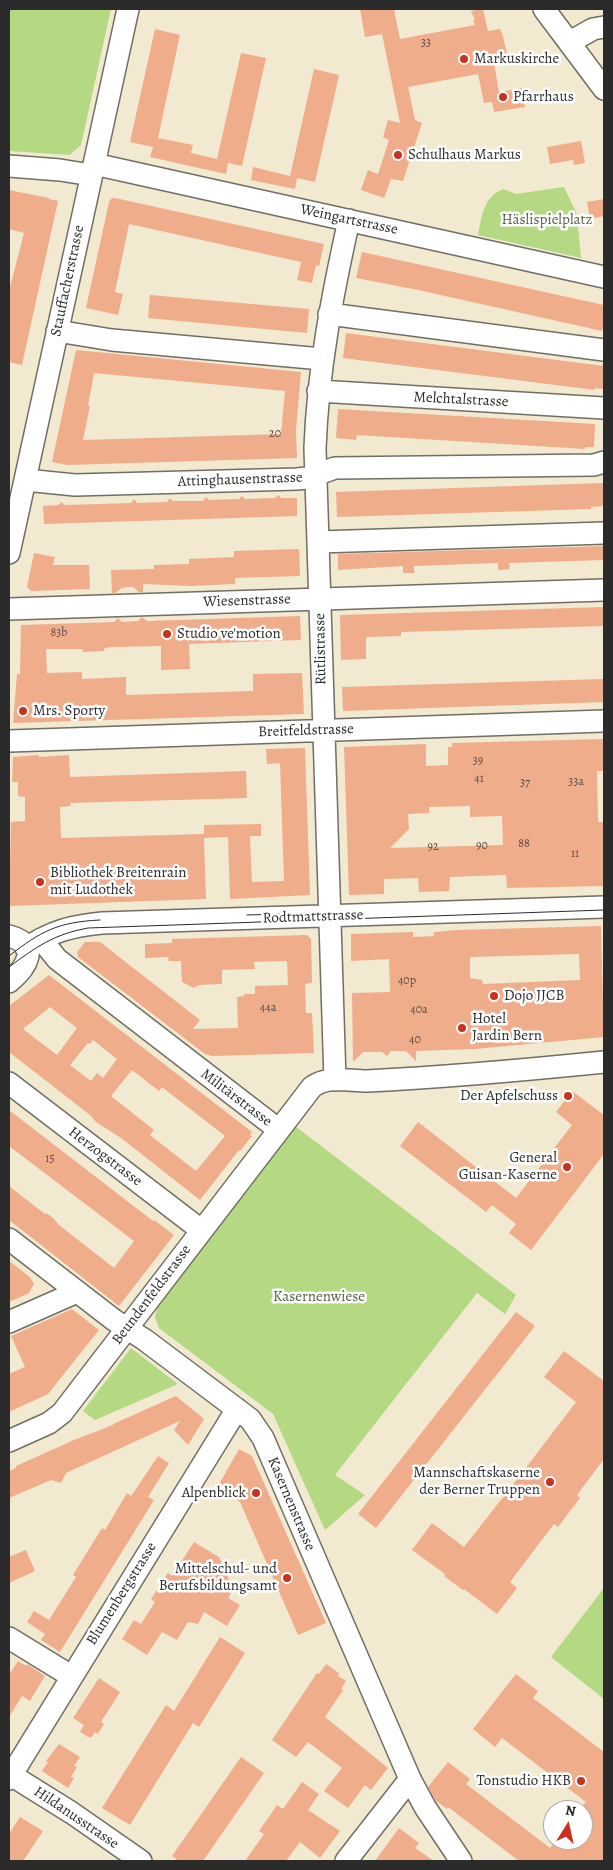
<!DOCTYPE html>
<meta charset="utf-8">
<style>
body{margin:0}
#map{position:relative;width:613px;height:1870px;overflow:hidden;background:#f1e9d0;font-family:Alegreya,serif}
canvas{display:block}
.frame{position:absolute;inset:0;border:10px solid #2b2b2b;pointer-events:none}
.north{position:absolute;left:543px;top:1800px;width:50px;height:50px;box-sizing:border-box;background:#fff;border:1px solid #aaa;border-radius:50%;rotate:10deg;font-size:14px;font-weight:700;line-height:20px;text-align:center;color:#2b2b2b}
.north::after{content:'';display:block;margin:auto;width:18px;height:22px;background:#c8321e;clip-path:polygon(50% 0,100% 100%,50% 72%,0 100%)}
</style>
<div id="map">
<canvas width="613" height="1870"></canvas>
<div class="frame"></div>
<div class="north">N</div>
</div>
<script>
const c = document.querySelector('canvas').getContext('2d');
c.lineJoin = 'round';
function fill(path, color) { c.fillStyle = color; c.fill(path, 'evenodd'); }
function strokePath(path, color, width, dash) { c.strokeStyle = color; c.lineWidth = width; c.lineCap = dash ? 'butt' : 'round'; c.setLineDash(dash || []); c.stroke(path); }
function drawText(font, color, halo, rows, align = 'center') {
  c.font = font + ' Alegreya,serif'; c.lineWidth = 5; c.setLineDash([]); c.textBaseline = 'middle'; c.strokeStyle = halo; c.fillStyle = color; for (const [text, x, y, turn = 0] of rows) {
    c.save(); c.translate(x, y); c.rotate((+turn || 0) * Math.PI / 180); c.textAlign = isNaN(turn) ? turn : align; if (halo) c.strokeText(text, 0, 0); c.fillText(text, 0, 0); c.restore();
  }
}
const green = new Path2D(`
 M9 9H111L81 145 70 155 9 151Z
 M564 187 577 214 581 258 478 235C482 216 483 197 503 189L516 194Z
 M295 1126 516 1295 505 1314 477 1293 335 1475 365 1495 325 1530 273 1414 159 1328 155 1317 157 1308Z
 M131 1348 178 1384 95 1420 83 1411Z
 M604 1588V1699L551 1657Z`);
const building = new Path2D(`
 M360 9H394L400 39 475 25 473 21 475 20 471 11 483 9 488 31 500 29 503 36 507 55 506 62 494 64 499 92 522 88 525 107 494 112 492 102 484 103 478 74 408 87 415 120 422 123 403 181 391 179 384 198 361 190 368 170 378 174 389 140 383 137 388 120 400 123 382 34 365 37Z
 M155 29 180 35 158 138 193 145 191 153 217 159 241 53 266 58 242 166 228 163 226 174 150 157 153 147 130 142Z
 M314 69 339 75 315 182 297 178 295 189 251 180 253 167 290 176Z
 M581 141 585 163 574 165 573 160 550 164 547 147Z
 M9 190 49 198V199L58 201 22 365 9 362V291L24 233 9 229Z
 M112 198H115L324 244 319 266 316 265 312 283 297 280 301 262 129 224 115 292 123 294 118 315 86 308 109 202Z
 M604 199V216L590 219 587 202Z
 M362 252 604 305V329H602V331L418 290 356 278Z
 M150 295 309 309 307 333 148 318Z
 M346 333 604 366 603 389 595 388V390L343 358Z
 M76 350 301 372 296 430 297 458 67 465 52 462ZM94 373 285 391 281 434 83 440 90 406H88Z
 M338 409 595 424 594 447H585V449L357 435 356 440 336 438Z
 M604 483V506L591 507V509L337 517 336 492Z
 M279 495 281 498H297V516L44 524 43 506 58 505 62 502 64 505 100 504 131 503 134 499 137 503 167 502 170 498 173 501H203L206 497 209 500 239 499 242 496 245 499 275 498Z
 M604 546V560L509 563 510 569 498 570V563L414 566V573H403V566L338 570V554Z
 M299 549 300 576 235 578V584L190 586 143 584V592H139L133 587H128L122 588 115 593H112L111 570 154 569V565L189 564V559L234 557V551Z
 M34 553 55 557 53 565H89L90 589 31 591 27 587Z
 M604 607V626L401 632V636L366 637V659L341 660 340 615Z
 M300 616 301 640 189 644 190 669 161 670V646L113 647 104 648V651L83 652V649H46L47 673 82 672V679L126 677V695L253 691V674L302 673 304 714 13 723 17 674H20L21 625 114 622 118 618 122 622 138 621 142 617 147 621Z
 M604 679V702L343 711 342 687Z
 M604 739V771H597L598 822H604V886L507 888 506 875 450 877 449 891 419 892 418 878 384 879V894L349 895 344 747 426 744V766L448 765V747H452V743ZM470 806V817L502 816 503 845 390 848 409 829 408 814 429 813V807Z
 M305 748 310 895 230 899 228 837 204 838 206 899 9 906 11 822 25 821V797L18 796V782H12L13 757 39 755V757L69 755 70 777 246 771 247 798 70 803 71 806 60 807 61 838 204 834V825L261 824V836H250L252 882 284 881 280 763 267 764 266 749Z
 M601 926 604 1037 475 1049 416 1051V1061L406 1051H391L387 1056 382 1052H363L353 1062 352 993 390 992 389 959 351 961V934L413 932V937L434 936V932L457 930ZM579 954 580 980 483 984 482 980 470 978V957Z
 M307 935 311 939 312 983 305 984 306 1013H312L314 1053 212 1056 205 1054 78 957 77 952 85 942H100L200 1020 193 1029 238 1028 237 997 244 996V994H255V986L288 985 287 961 254 962 255 969 222 970V984L198 985 194 988 182 982 181 961H169L168 957 145 958V944L172 943V939Z
 M49 975 252 1132 250 1135 252 1136 240 1151 239 1150 200 1200 121 1138 96 1122 90 1115 9 1052V1006ZM50 1007 77 1028 57 1055 23 1029ZM93 1040 117 1059 103 1078 97 1073 91 1081 70 1065 88 1043 90 1044ZM132 1070 159 1091 162 1087 225 1136 196 1171 150 1135 154 1130 111 1096Z
 M572 1091 604 1115V1154L531 1250 509 1233 516 1224 492 1205 486 1212 400 1146 418 1122 516 1198 572 1125 556 1112Z
 M9 1110 153 1221 154 1220 174 1235 119 1306 9 1220V1186L45 1214 46 1213 53 1218 59 1225 114 1268 134 1241 9 1146Z
 M9 1261 30 1277 34 1284 29 1293 9 1302Z
 M72 1309 99 1330 48 1394 9 1412V1374L25 1367 11 1336Z
 M516 1312 535 1326 376 1528 358 1514Z
 M564 1351 604 1381V1459L577 1495 580 1498 564 1519 558 1527 554 1524 510 1582 517 1588 497 1614 464 1589 463 1590 444 1576 445 1574 412 1550 432 1523 464 1547 518 1478 576 1402 544 1377Z
 M176 1396 204 1419 188 1445 174 1430 180 1421 66 1473 61 1483 51 1480 9 1498V1471L16 1468V1466L74 1440 113 1425V1424Z
 M239 1449 252 1456 326 1623 298 1635 240 1502 217 1488Z
 M158 1456 169 1463 148 1497 154 1500 60 1652 41 1640 45 1634 27 1622 34 1611 49 1620 76 1577 73 1575 102 1528 105 1530 127 1493 131 1496 136 1489Z
 M194 1542 219 1557 233 1589 228 1598 240 1605 227 1626 204 1612 198 1624 188 1622 177 1640 162 1632 147 1655 122 1639 134 1620 141 1624 155 1602 151 1599 168 1573 172 1576Z
 M26 1550 35 1571 9 1583V1557Z
 M220 1637 245 1653 199 1727 193 1723 130 1825 102 1808 166 1705 174 1711Z
 M18 1661 26 1666 27 1664 45 1676 30 1701 22 1696 9 1717V1675Z
 M326 1664 339 1673 338 1676 346 1681 341 1689 343 1690 325 1717 388 1768 371 1790 365 1785 348 1808 324 1791 342 1768 308 1742 296 1757 272 1740 317 1673 319 1674Z
 M516 1674 538 1691 533 1698 604 1752V1861H519L448 1807 447 1809 435 1800 428 1787 448 1762 470 1779 466 1784 550 1848 556 1840H583V1805L586 1802 502 1738 495 1747 473 1729Z
 M99 1678 120 1692 101 1722 104 1724 98 1734 95 1732 91 1738 80 1732 84 1725 73 1718Z
 M59 1744 80 1757 74 1766 77 1767 71 1777 74 1778 68 1788 42 1771 48 1762 46 1761Z
 M241 1757 264 1773 203 1861H179L172 1856Z
 M302 1782 319 1794 308 1810 340 1831 320 1858 300 1842 286 1861H245L264 1834 259 1831 277 1805 283 1809Z
 M20 1817 43 1831 23 1861H9V1834Z
 M399 1828 419 1843 415 1848 434 1861H375Z`);
const minor = new Path2D(`
 M544 9 604 89
 M570 42 593 29 604 27
 M94 164 604 277
 M9 166 60 170 91 175
 M329 314 604 350
 M57 331 112 340 322 359
 M318 391 604 408
 M25 480 75 485 297 479 307 478 335 468 594 465 604 462
 M319 542 604 533
 M9 553 128 9
 M9 609 604 590
 M9 741 604 721
 M9 936C42 945 26 968 9 982
 M41 939 57 959 279 1130
 M26 948C53 931 71 926 102 923L604 907
 M335 1080 315 448C318 370 332 296 349 220
 M9 1083 201 1230
 M9 1239 114 1320 145 1340 250 1419 263 1438 410 1779 425 1807 461 1861
 M9 1322 77 1292
 M9 1441 49 1423 62 1413 279 1130 312 1087C328 1075 348 1081 367 1081 447 1077 525 1070 604 1062
 M9 1638 71 1676
 M11 1775 72 1813 141 1861
 M9 1779 237 1409
 M346 1861 410 1779`);
const tram = new Path2D(`
 M247 915 354 912
 M9 956C41 931 58 922 100 920
 M9 967C36 947 54 934 88 928L604 910`);
const markers = [
 [464,59,5,"#c8321e"],
 [503,97,5,"#c8321e"],
 [398,155,5,"#c8321e"],
 [167,634,5,"#c8321e"],
 [23,711,5,"#c8321e"],
 [40,882,5,"#c8321e"],
 [494,996,5,"#c8321e"],
 [462,1028,5,"#c8321e"],
 [568,1096,5,"#c8321e"],
 [567,1167,5,"#c8321e"],
 [550,1482,5,"#c8321e"],
 [256,1493,5,"#c8321e"],
 [287,1578,5,"#c8321e"],
 [581,1781,5,"#c8321e"]
];
const numberNames = [
 ["33",426,43],
 ["20",275,434],
 ["83b",59,633],
 ["39",478,761],
 ["41",479,779],
 ["33a",576,782],
 ["37",525,783],
 ["88",524,844],
 ["90",482,846],
 ["92",433,847],
 ["11",575,854],
 ["40p",407,981],
 ["44a",268,1008],
 ["40a",419,1010],
 ["40",415,1040],
 ["15",50,1159]
];
const poiNames = [
 ["Markuskirche",474,59],
 ["Pfarrhaus",513,97],
 ["Schulhaus Markus",408,155],
 ["Studio ve'motion",177,634],
 ["Mrs. Sporty",33,711],
 ["Bibliothek Breitenrain",50,873],
 ["mit Ludothek",50,890],
 ["Dojo JJCB",504,996],
 ["Hotel",472,1019],
 ["Jardin Bern",472,1036],
 ["Der Apfelschuss",558,1096,"right"],
 ["General",557,1158,"right"],
 ["Guisan-Kaserne",557,1175,"right"],
 ["Mannschaftskaserne",540,1473,"right"],
 ["der Berner Truppen",540,1490,"right"],
 ["Alpenblick",246,1493,"right"],
 ["Mittelschul- und",277,1569,"right"],
 ["Berufsbildungsamt",277,1586,"right"],
 ["Tonstudio HKB",571,1781,"right"]
];
const streetNames = [
 ["Weingartstrasse",349,220,12],
 ["Stauffacherstrasse",68,281,-78],
 ["Melchtalstrasse",461,400,3],
 ["Attinghausenstrasse",240,480,-2],
 ["Wiesenstrasse",247,601,-2],
 ["Rütlistrasse",321,649,-91],
 ["Breitfeldstrasse",306,731,-2],
 ["Rodtmattstrasse",313,917,-2],
 ["Militärstrasse",236,1098,37],
 ["Herzogstrasse",105,1157,37],
 ["Beundenfeldstrasse",152,1295,-53],
 ["Kasernenstrasse",291,1504,67],
 ["Blumenbergstrasse",122,1594,-58],
 ["Hildanusstrasse",76,1818,34]
];
const parkNames = [
 ["Häslispielplatz",547,220],
 ["Kasernenwiese",319,1297]
];
fill(green, '#b4d982');
fill(building, '#f0ad8c');
strokePath(minor, '#706e65', 24);
strokePath(minor, '#fff', 21);
strokePath(tram, '#2b2b2b', 1);
for (const [x, y, r, color] of markers) { const dot = new Path2D(); dot.arc(x, y, r, 0, 2 * Math.PI); c.fillStyle = color; c.fill(dot); strokePath(dot, '#fff', 2); }
drawText('12px', '#5c4c43', null, numberNames);
drawText('15px', '#2b2b2b', '#fff', poiNames, 'left');
drawText('15px', '#2b2b2b', '#fff', streetNames);
drawText('15px', '#545f45', '#fff', parkNames);
</script>
